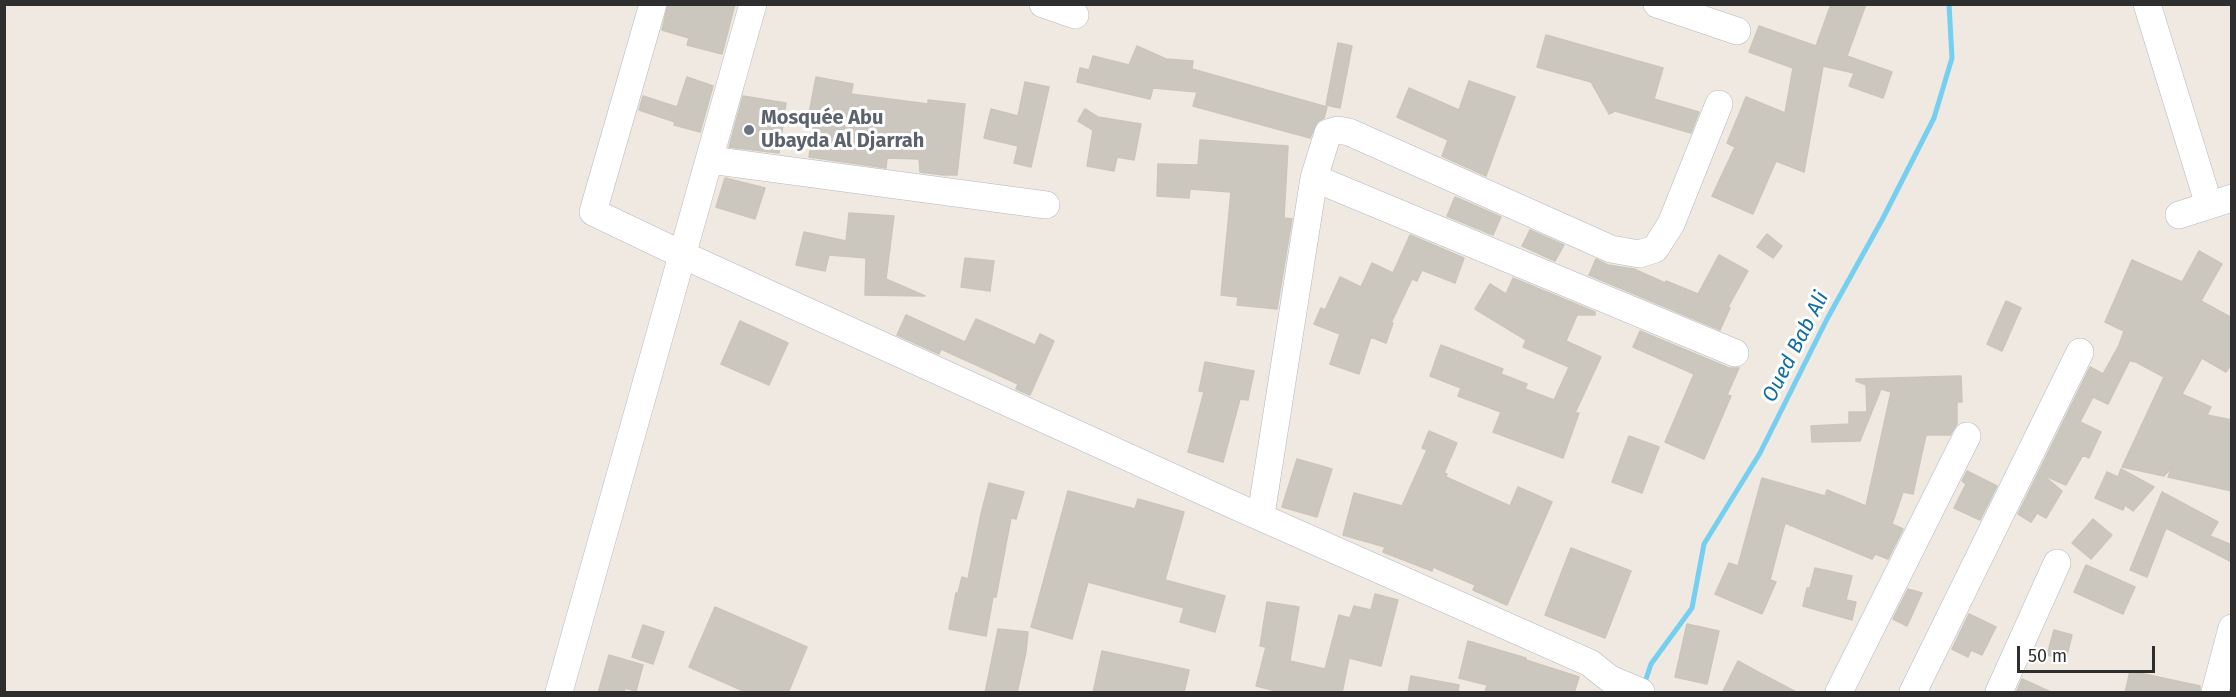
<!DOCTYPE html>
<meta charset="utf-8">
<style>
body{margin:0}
#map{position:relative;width:2236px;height:697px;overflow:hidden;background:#efe9e1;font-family:"Fira Sans",sans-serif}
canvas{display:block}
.frame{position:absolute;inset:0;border:6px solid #2e2e2e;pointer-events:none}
.scale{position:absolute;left:2017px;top:646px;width:138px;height:27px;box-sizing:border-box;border:3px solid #2e2e2e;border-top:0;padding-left:8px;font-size:18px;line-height:21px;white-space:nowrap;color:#2e2e2e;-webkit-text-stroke:4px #fff;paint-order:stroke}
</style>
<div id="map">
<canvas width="2236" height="697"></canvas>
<div class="frame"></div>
<div class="scale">50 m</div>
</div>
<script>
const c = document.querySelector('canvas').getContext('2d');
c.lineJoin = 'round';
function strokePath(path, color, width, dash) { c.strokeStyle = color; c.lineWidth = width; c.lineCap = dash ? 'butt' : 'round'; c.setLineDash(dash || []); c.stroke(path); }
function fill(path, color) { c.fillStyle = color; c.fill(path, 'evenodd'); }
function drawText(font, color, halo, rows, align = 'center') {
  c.font = font + ' "Fira Sans",sans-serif'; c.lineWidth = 6; c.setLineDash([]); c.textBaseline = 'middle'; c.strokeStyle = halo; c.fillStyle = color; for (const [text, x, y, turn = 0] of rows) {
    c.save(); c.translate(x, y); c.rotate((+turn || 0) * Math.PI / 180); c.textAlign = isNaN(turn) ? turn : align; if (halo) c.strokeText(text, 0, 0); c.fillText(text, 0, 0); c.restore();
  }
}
const stream = new Path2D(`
 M1644 685 1651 664 1692 608 1704 544 1760 453 1827 319 1882 220 1934 118 1952 58 1949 4`);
const building = new Path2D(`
 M668 4H735L722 54 687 45 689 38 662 30Z
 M1831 4H1866L1847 56 1892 72 1883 98 1849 86 1854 73 1823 66 1804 172 1776 161 1753 214 1712 196 1735 147 1727 143 1746 97 1785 113 1793 68 1749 52 1759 26 1816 46Z
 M1546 35 1663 68 1654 99 1699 112 1691 133 1615 111 1609 114 1591 82 1537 67Z
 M1338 43 1352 46 1340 108 1326 105Z
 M1137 46 1166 59 1193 61 1192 69 1327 107 1324 118 1317 122 1310 138 1193 106 1197 92 1153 88 1150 99 1077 82 1080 68 1089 70 1093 56 1129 65Z
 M687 77 713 86 700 132 674 125 675 122 639 110 643 96 677 107Z
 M816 77 853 84 851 94 928 104V100L965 104 957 175H943L920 172 919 159 887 158 886 168 809 157 815 115 809 114Z
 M1469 81 1515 97 1486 176 1442 156 1448 140 1397 117 1409 88 1459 110Z
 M1025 82 1049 87 1031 167 1014 163 1018 146 984 138 991 109 1018 116Z
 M743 96 786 103 779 153 729 147Z
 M1085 109 1098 117 1141 124 1134 160 1117 157 1114 171 1087 166 1093 130 1078 121Z
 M1200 140 1288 146 1284 218 1292 219 1277 309 1237 305 1238 297 1221 295 1231 192 1190 189 1189 198 1157 196 1158 164 1198 165Z
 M725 178 765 188 755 219 716 207Z
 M1455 197 1501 217 1493 235 1447 216Z
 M849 213 894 216 886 279 925 296 865 295 866 258 829 255 825 271 796 265 804 232 846 241Z
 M1530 230 1564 245 1555 261 1522 246Z
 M1767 234 1782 246 1773 258 1757 247Z
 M1410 235 1464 258 1455 283 1422 270 1417 281 1412 279 1391 323H1393L1386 343 1371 337 1359 374 1330 364 1340 334 1314 324 1321 308 1325 310 1340 277 1361 287 1372 263 1393 273Z
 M2199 251 2222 264 2201 301 2232 318V363L2226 372 2202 358 2182 394 2211 407 2207 415 2232 420V491L2168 477 2172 467 2164 476 2122 467 2164 377 2134 361 2133 362 2130 360 2108 404 2093 397 2080 422 2101 432 2089 458 2083 455 2066 485 2043 475 2062 491 2046 518 2037 513 2031 522 2018 514 2090 367 2103 374 2119 345 2124 331 2105 322 2132 260 2182 282Z
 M1719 255 1748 271 1728 307 1730 308 1720 330 1589 275 1596 259 1608 265 1634 269 1665 283 1666 281 1698 294Z
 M965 258 994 261 990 291 961 287Z
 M1513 278 1595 312V315H1577L1566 341 1601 357 1575 413H1579L1563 458 1493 432 1501 412 1458 396 1461 388 1430 376 1441 345 1503 369 1501 374 1527 384 1525 389 1554 400 1569 367 1523 347 1526 340 1475 309 1490 284 1506 294Z
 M2006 301 2021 308 2002 351 1987 344Z
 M906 315 965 342 976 319 1035 345 1040 334 1054 341 1030 395 1016 389 1018 384 941 349 939 354 897 335Z
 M740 321 788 343 769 385 721 364Z
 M1640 331 1729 368H1739L1727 395 1731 396 1704 459 1665 442 1694 374 1633 347Z
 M1205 362 1254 371 1248 400 1240 399 1223 462 1188 452 1204 392 1199 391Z
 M1961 376 1962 402H1957V424L1950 435H1926L1913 494 1903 492 1892 524 1903 529 1888 559 1875 554 1872 559 1785 523 1770 580 1776 582 1762 614 1715 594 1729 563 1738 566 1762 478 1825 496 1827 490 1866 506 1891 392 1881 389 1860 441 1812 442 1811 426 1849 424V412H1867L1866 385 1856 381V379Z
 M1429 431 1457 443 1444 473 1447 474 1446 477 1510 506 1518 487 1552 502 1507 605 1473 590 1475 585 1433 567 1432 571 1383 552 1385 547 1343 535 1354 493 1402 506 1427 450 1422 448Z
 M1629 436 1659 447 1642 493 1612 482Z
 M1297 459 1332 469 1317 517 1282 507Z
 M2121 469 2154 487 2133 511 2125 505 2123 510 2095 498 2107 472 2118 477Z
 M1967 471 1997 486 1980 520 1954 508 1966 484 1962 481Z
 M989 483 1024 492 1016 519 1011 518 996 597H993L986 636 949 629 956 593H958L962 577 968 579 981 514Z
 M1068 491 1135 509 1138 499 1184 512 1165 580 1225 596 1215 632 1180 622 1184 608 1088 582 1072 639 1031 627Z
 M2162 492 2218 522 2210 536 2232 545V562L2166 528 2147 577 2130 570Z
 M2093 519 2112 535 2091 559 2072 543Z
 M1571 548 1631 571 1605 638 1545 615Z
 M2086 565 2135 587 2123 614 2074 592Z
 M1815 568 1852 576 1846 600 1856 602 1852 620 1803 606 1807 588H1810Z
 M1908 589 1922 593 1907 626 1893 619Z
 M1375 594 1398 600 1381 666 1349 658 1342 693H1284L1256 686 1266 647 1260 646 1267 602 1299 607 1290 661 1325 669 1339 615 1350 618 1354 606 1371 610Z
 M715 607 807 647 788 693H748L689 667Z
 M1969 614 1996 627 1982 655 1971 650 1968 657 1952 649Z
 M1687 624 1719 631 1707 684 1675 677Z
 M643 625 664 632 653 664 632 657Z
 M998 629 1028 632 1026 652 1017 693H985Z
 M2054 630 2072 635 2066 659 2047 655Z
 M1468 641 1526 658V660L1579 677 1574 693H1485L1487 685 1459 678Z
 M1102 651 1189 670 1184 693H1093Z
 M609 655 643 665 636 691 625 688 624 693H598Z
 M1738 661 1758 672 1798 693H1722Z
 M2130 671 2200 686V693H2125Z
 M1411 676 1459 685 1458 693H1408Z
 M2022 679 2053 693H2016Z`);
const minor = new Path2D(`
 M653 4 593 212 683 255 1231 504 1590 663 1610 679 1641 692
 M1043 4 1075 15
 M1657 4 1737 31
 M2147 4 2209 205
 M710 160 1046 205
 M1314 178 1735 353
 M2179 215 2232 198
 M1261 515 1314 178 1328 133 1338 130 1349 132 1611 249 1639 254 1655 249 1671 224 1719 104
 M559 692 753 4
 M1839 692 1967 436
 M1913 692 2080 352
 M1999 692 2057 563
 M2215 692 2232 628`);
const markers = [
 [749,130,6,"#6b7280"]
];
const worshipNames = [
 ["Mosquée Abu",761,118],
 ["Ubayda Al Djarrah",761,141]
];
const waterNames = [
 ["Oued Bab Ali",1796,347,-63]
];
strokePath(stream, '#75cff0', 5);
fill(building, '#cbc7bf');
strokePath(building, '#cbc5ba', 1.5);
strokePath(minor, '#b4b7c1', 28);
strokePath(minor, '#fff', 27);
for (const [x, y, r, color] of markers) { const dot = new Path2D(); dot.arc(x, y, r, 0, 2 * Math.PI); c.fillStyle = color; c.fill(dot); strokePath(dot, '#fff', 2); }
drawText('bold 20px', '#5b616d', '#fff', worshipNames, 'left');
drawText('italic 21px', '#0d6fa3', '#fff', waterNames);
</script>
